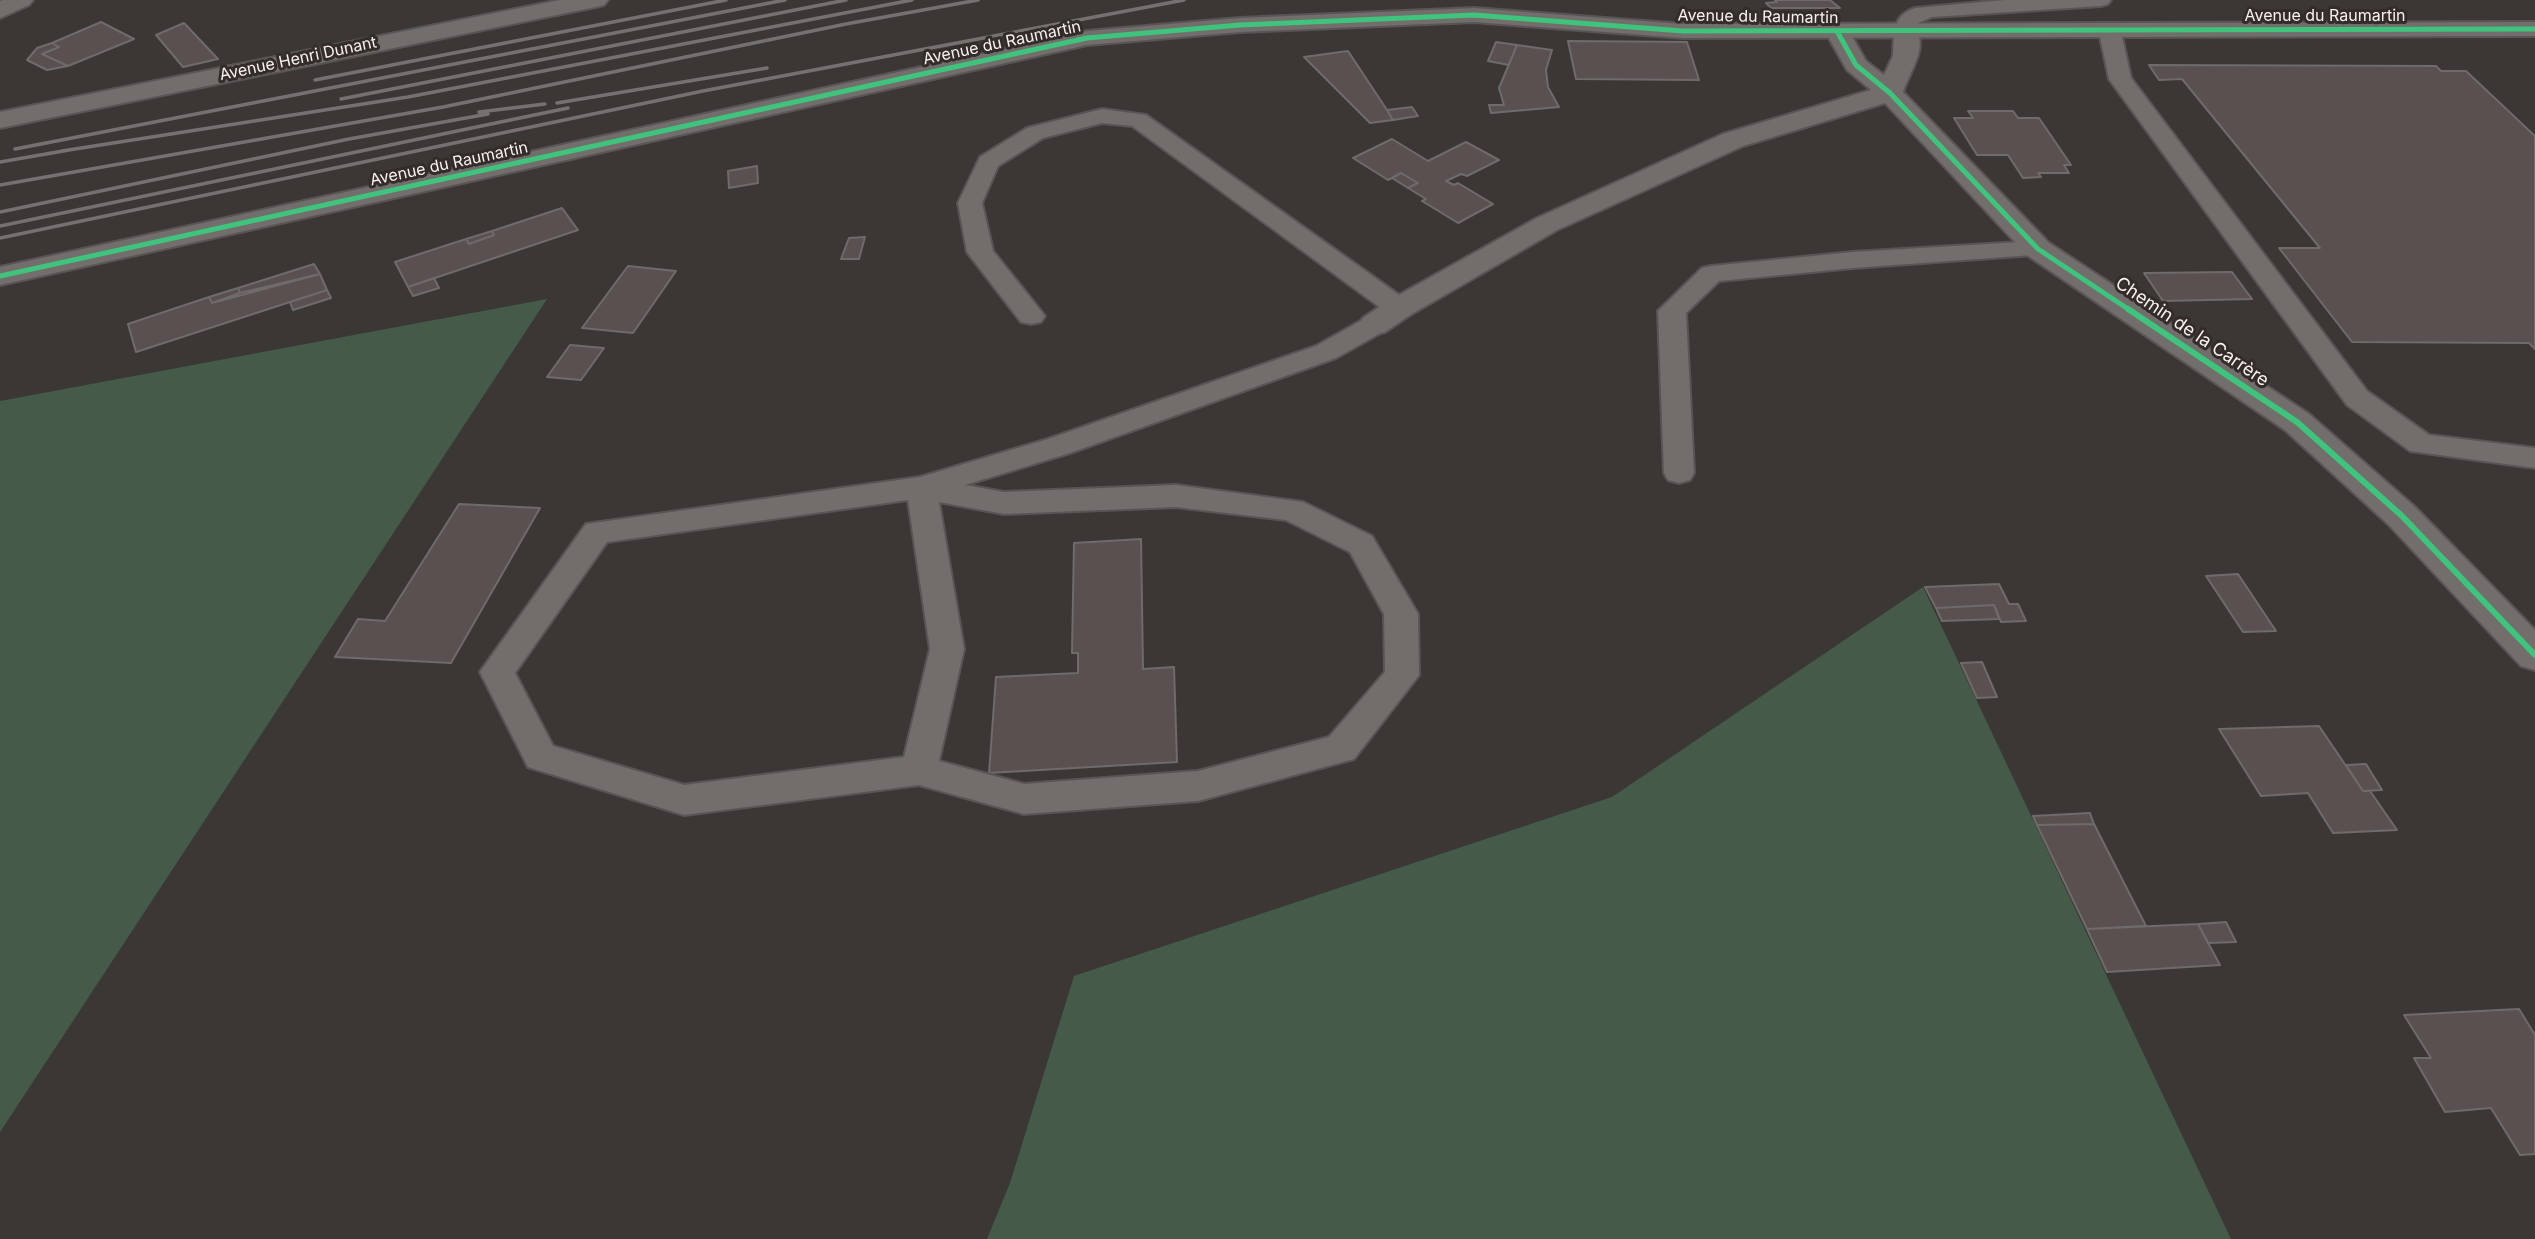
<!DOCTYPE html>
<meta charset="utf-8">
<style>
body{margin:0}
canvas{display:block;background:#3a3735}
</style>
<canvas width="2535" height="1239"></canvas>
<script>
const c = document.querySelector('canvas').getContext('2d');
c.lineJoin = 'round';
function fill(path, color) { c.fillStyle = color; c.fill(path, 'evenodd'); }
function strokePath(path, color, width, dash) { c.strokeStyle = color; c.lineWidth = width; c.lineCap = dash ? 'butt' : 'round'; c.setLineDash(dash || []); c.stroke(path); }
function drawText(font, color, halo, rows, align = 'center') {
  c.font = font + ' Inter,sans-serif'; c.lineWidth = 6; c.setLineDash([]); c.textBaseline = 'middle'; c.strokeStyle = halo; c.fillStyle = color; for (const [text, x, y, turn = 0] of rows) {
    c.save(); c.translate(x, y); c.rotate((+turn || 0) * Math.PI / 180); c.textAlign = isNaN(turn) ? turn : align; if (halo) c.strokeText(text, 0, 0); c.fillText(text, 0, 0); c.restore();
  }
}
const green = new Path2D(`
 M547 299 0 1132V401Z
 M1923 587 2231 1239H987L1010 1183 1074 976 1612 797Z`);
const building = new Path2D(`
 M1775 0H1830L1840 8H1771L1766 3 1777 2Z
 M101 22 134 39 68 66 42 54 59 47 52 43Z
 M184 23 218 59 183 67 156 35Z
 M1568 41 1687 42 1699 80 1576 79Z
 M1496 42 1517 45 1509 65 1488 61Z
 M52 43 59 47 42 54 68 66 47 70 27 60 37 48Z
 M1517 45 1552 50 1546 70 1548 87 1559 107 1491 113 1489 105H1504L1499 88Z
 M1348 51 1387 110 1393 120 1370 123 1304 57Z
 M2149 65 2436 66 2441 71H2466L2535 136V349L2529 343 2352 342 2279 248H2320L2182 79 2159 80Z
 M1412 107 1418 116 1393 120 1387 110Z
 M1968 111H2013L2018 118H2039L2071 165H2064L2069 173H2038L2041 177 2023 178 2008 155H1977L1954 118H1973Z
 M1392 139 1428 161 1466 142 1499 160 1467 176 1461 174 1446 181 1454 185 1458 183 1493 204 1458 223 1422 201 1426 199 1408 188 1418 183 1401 173 1388 180 1353 158Z
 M757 166 758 183 729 188 728 171Z
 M1401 173 1418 183 1408 188 1392 178Z
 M562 208 578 230 408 287 395 262 466 239 469 244 494 235 492 231Z
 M492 231 494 235 469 244 466 239Z
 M865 237 859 259H841L849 238Z
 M314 264 320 274 240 293 238 288Z
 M628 266 676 271 633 333 582 328Z
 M2232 272 2252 299 2163 301 2144 273Z
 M320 274 327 290 136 352 128 324 209 297 212 303Z
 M434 278 439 288 413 296 408 287Z
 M238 288 240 293 212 303 209 297Z
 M327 290 331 298 293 310 290 302Z
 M570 345 604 348 581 380 547 377Z
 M459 504 540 508 451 663 335 657 358 619 385 621Z
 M1141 539 1143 669 1174 667 1177 762 989 773 996 677 1078 673V653H1072L1074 543Z
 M2238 574 2276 631 2243 632 2206 576Z
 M1999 584 2009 604H2018L2026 621 2001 622 1994 605 1936 608 1925 587Z
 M1994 605 1999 619 1942 621 1936 608Z
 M1982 662 1997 697 1977 698 1961 663Z
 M2319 726 2363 791H2370L2397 830 2333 833 2308 793 2261 796 2219 729Z
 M2366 764 2382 790 2363 791 2346 765Z
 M2090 813 2094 824 2037 825 2033 816Z
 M2094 824 2146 926 2087 929 2037 825Z
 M2226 922 2236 942 2208 943 2198 924Z
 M2198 924 2220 965 2107 972 2087 929Z
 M2519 1009 2535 1035V1154L2520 1155 2491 1108 2445 1112 2414 1058H2431L2404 1015Z`);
const service = new Path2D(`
 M2005 0H2111L2108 4 2101 6 1932 17 1918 23 1914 38H1898L1895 33C1895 20 1903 12 1915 8Z
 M2110 26 2118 27 2121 32 2131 78 2367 391 2429 435 2535 448V468L2410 451 2347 405 2109 79 2099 32 2102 27Z
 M1102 109 1146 115 1409 302 1412 308 1409 314 1399 316 1389 314 1132 126 1102 123 1043 138 998 166 982 203 993 251 1045 316 1041 322 1031 324 1021 322 967 252 958 203 980 157 1027 128Z
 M2038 241 2047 244 2051 249 2047 254 1853 268 1719 281 1686 313 1694 473 1690 480 1679 483 1668 480 1664 473 1658 311 1702 268 1711 266 1853 252Z
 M1374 317 1384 319 1388 325 1384 331 1336 358 1070 453 965 485 1004 492 1176 485 1303 502 1372 536 1418 614 1419 675 1354 759 1198 801 1024 814 919 785 684 815 528 767 480 672 586 524 920 477 1048 439 1316 346 1364 319ZM908 500 930 649 904 757 684 785 553 746 515 673 607 542ZM939 502 1004 514 1176 507 1286 520 1350 552 1384 614 1385 672 1329 737 1198 771 1024 784 939 761 964 649Z`);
const minor = new Path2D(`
 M3 0H33L29 5 0 18V1Z
 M1838 26 1847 28 1866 61 1884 75 1893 56 1894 33 1897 28 1906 26 1915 28C1929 48 1909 72 1903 92L2049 243 2309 414 2415 507 2535 630V670L2521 666 2389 525 2285 430 2027 255 1885 103 1743 146 1557 230 1410 315 1385 332 1374 335 1363 332 1358 325 1363 318 1388 301 1537 218 1723 134 1871 90 1847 70 1826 33 1829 28Z`);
const tertiary = new Path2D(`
 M560 0H608L604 5 596 7 0 128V112Z
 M1474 8 1683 24 2535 22V36L1683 38 1474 22 1240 32 1087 45 0 285V267L1087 31 1240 18Z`);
const rail = new Path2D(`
 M315 80 726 0
 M341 99 846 0
 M557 103 767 68
 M479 112 545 104
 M15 149 785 0
 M62 151 408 97 912 0
 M0 162 69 150
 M0 185 443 107 846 24 978 0
 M0 212 349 139 488 114
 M0 226 568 108
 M0 238 703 91 1184 0`);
const cyclewayFar1 = new Path2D(`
 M1838 33 1856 65 1890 93 2038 249 2131 311
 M0 276 1087 38 1240 25 1474 15 1683 31 2535 29`);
const cycleway = new Path2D(`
 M2128 309 2297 422 2402 516 2535 655`);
const farStreetnames = [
 ["Avenue du Raumartin",2325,16],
 ["Avenue du Raumartin",1758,17,1],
 ["Avenue du Raumartin",1002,43,-12],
 ["Avenue Henri Dunant",298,59,-12],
 ["Avenue du Raumartin",449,164,-12]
];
const streetNames = [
 ["Chemin de la Carrère",2192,332,34]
];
fill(green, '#465a4a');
fill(building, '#5a504f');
strokePath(building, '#6e6b6a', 2);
strokePath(service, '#585554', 4);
strokePath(minor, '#585554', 4);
strokePath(tertiary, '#585554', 4);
fill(service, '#716e6c');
fill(minor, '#716e6c');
fill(tertiary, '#716e6c');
strokePath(rail, '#747170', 3.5);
strokePath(cyclewayFar1, '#40c37c', 5);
strokePath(cycleway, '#40c37c', 6);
drawText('16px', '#f6f1ef', '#332c28', farStreetnames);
drawText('18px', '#f6f1ef', '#332c28', streetNames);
</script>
